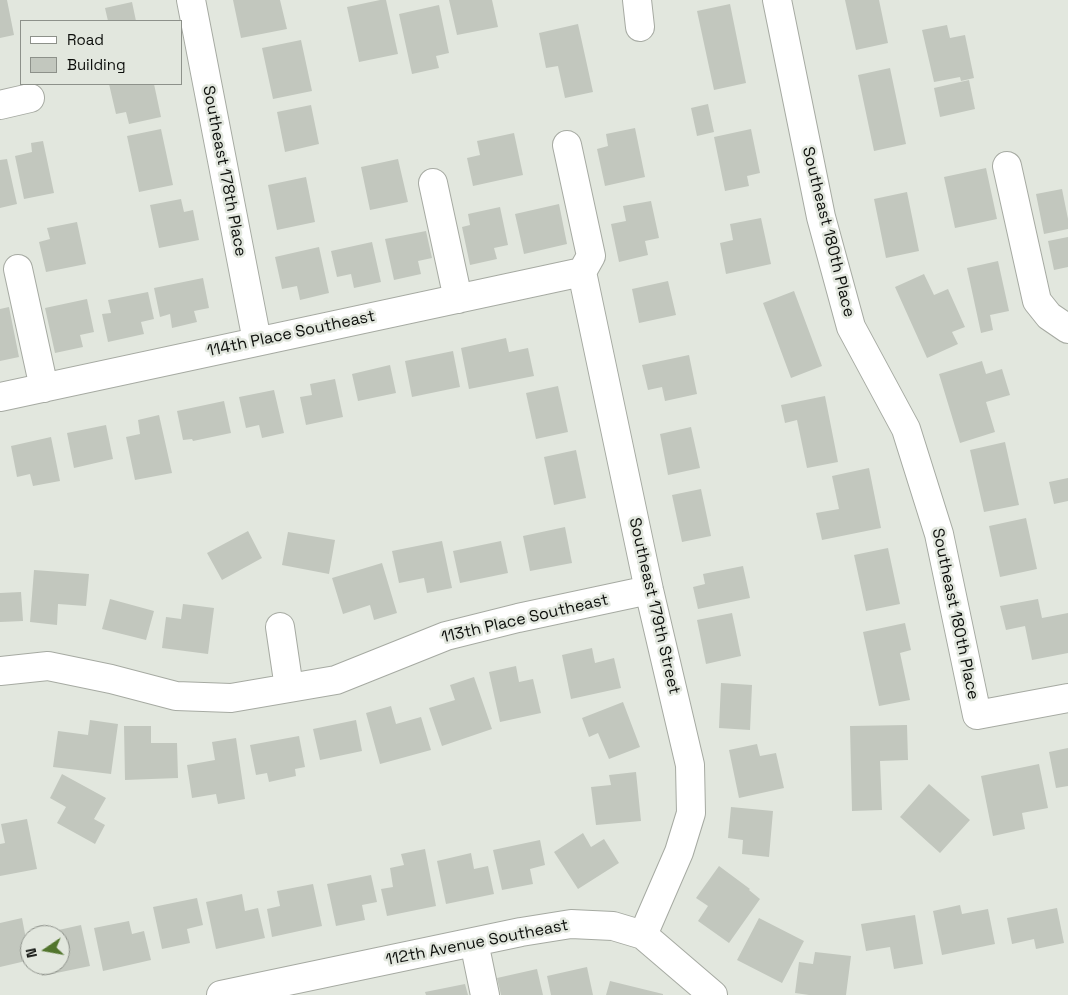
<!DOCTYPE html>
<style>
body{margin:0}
#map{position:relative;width:1068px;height:995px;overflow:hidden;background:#e2e7de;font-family:"Space Grotesk",sans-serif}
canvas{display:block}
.legend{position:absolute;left:20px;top:20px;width:162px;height:65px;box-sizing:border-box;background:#e2e7de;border:1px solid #8d918a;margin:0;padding:6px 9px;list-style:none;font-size:15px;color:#0d0f0c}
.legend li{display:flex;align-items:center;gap:10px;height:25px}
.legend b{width:25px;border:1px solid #8d918a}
.north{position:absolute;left:20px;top:925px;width:50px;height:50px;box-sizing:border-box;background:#e2e7de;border:1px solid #8d918a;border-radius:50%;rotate:258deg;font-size:14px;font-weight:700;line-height:20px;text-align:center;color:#0d0f0c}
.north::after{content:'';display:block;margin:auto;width:18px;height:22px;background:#52752d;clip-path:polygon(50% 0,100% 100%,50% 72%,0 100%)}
</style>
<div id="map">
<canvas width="1068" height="995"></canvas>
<ul class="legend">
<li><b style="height:6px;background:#fff"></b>Road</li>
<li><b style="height:14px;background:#c2c7be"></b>Building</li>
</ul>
<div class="north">N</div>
</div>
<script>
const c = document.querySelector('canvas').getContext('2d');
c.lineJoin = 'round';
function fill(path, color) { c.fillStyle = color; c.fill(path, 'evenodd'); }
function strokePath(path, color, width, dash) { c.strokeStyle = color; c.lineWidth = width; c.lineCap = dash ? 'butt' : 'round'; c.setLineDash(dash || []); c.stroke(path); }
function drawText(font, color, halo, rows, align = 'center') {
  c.font = font + ' "Space Grotesk",sans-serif'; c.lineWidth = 5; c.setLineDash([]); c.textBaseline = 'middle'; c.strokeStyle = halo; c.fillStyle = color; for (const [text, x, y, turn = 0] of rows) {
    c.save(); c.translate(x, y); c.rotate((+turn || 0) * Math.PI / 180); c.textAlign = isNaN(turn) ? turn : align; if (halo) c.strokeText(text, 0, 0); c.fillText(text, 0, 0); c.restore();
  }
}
const building = new Path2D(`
 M0 0H7L14 35 0 38Z
 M233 0H280L287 29 241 38Z
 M380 0H386L398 54 359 62 347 7Z
 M449 0H492L498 27 457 35Z
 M845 0H879L888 43 856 50Z
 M132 2 136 21H108L105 8Z
 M730 4 746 83 714 90 697 11Z
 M439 5 449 53 436 56 439 68 412 74 399 14Z
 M578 24 593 92 565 98 558 66 546 68 539 33Z
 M947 25 950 38 965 35 974 78 961 81 960 77 934 82 922 30Z
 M301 40 312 91 273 99 262 48Z
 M890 68 906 144 874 151 858 75Z
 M969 80 975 109 940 117 934 88Z
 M109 84H154L161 117 129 124 126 112 116 114Z
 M708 104 714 132 697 136 691 108Z
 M311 105 319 144 285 152 277 112Z
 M635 128 645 177 605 186 597 149 608 146 606 134Z
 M161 129 173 185 139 192 127 136Z
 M751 129 760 173 747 176 749 186 725 191 714 137Z
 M514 133 523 175 473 186 467 158 480 155 477 141Z
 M43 141 54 193 24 199 15 156 32 152 31 143Z
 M7 159 17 204 0 208V160Z
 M398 159 408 202 370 210 361 167Z
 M986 168 997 219 955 228 944 177Z
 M306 177 315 222 277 230 268 185Z
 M1062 189 1068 219V229L1044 234 1036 194Z
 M907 192 919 251 886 258 874 199Z
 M181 199 184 212 193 210 199 240 159 248 150 205Z
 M651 201 659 238 645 241 648 255 619 262 611 224 626 221 623 206Z
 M559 204 567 244 524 254 515 214Z
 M500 207 508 245 494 248 497 259 470 265 462 227 470 225 468 214Z
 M761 218 771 264 726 274 720 243 733 240 730 224Z
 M77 222 86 264 46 272 39 242 50 239 47 228Z
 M426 231 432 258 418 261 421 274 394 280 385 239Z
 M1068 237V267L1054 270 1048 241Z
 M372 242 381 282 354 288 351 274 337 277 331 251Z
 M319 247 329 293 300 300 297 286 282 289 275 257Z
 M998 261 1009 311 990 315 993 330 981 333 967 268Z
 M924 274 934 295 948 289 965 327 952 332 958 344 927 358 895 287Z
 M203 278 209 308 194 311 197 322 172 328 170 314 160 317 154 288Z
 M668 281 676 315 639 323 632 289Z
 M794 291 822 366 791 378 763 303Z
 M148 292 154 319 141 322 144 334 108 342 102 314 111 313 108 300Z
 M87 299 94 332 80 335 83 347 55 353 45 308Z
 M9 307 19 357 0 361V309Z
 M506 338 509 352 528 348 534 376 469 389 461 348Z
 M453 351 460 387 412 397 405 361Z
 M689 355 697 394 665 401 662 387 648 390 642 365Z
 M982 361 986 374 1002 369 1010 395 986 402 995 432 960 443 939 374Z
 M390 365 396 393 358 401 352 374Z
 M335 379 343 417 306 425 300 397 312 395 310 384Z
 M558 386 568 432 536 439 526 393Z
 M274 390 284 433 262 438 259 425 246 428 239 397Z
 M825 396 838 462 807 468 797 420 785 423 781 405Z
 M224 401 231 433 193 441 192 439 183 440 177 411Z
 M159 415 172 473 135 480 126 437 140 434 138 420Z
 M106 425 113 459 74 468 67 433Z
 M691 427 700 468 668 475 660 434Z
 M51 437 60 481 33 486 30 474 17 477 11 446Z
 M1005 442 1019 505 984 512 970 450Z
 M576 450 586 498 554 505 544 457Z
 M869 468 881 528 822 540 816 513 839 509 832 476Z
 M1068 478V501L1054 504 1049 482Z
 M701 489 711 536 682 542 672 495Z
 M1026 518 1037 569 1000 577 989 526Z
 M565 527 572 563 530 571 523 536Z
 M248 531 262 558 222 580 207 553Z
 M288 532 335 540 329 574 282 565Z
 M442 541 452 588 427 593 424 578 399 583 392 551Z
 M501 541 508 573 460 583 453 551Z
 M888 548 900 604 866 611 854 555Z
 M382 563 397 613 374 620 370 605 343 614 332 578Z
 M743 566 750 598 698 609 693 587 705 584 703 574Z
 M34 570 89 574 86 606 58 604 57 625 30 622Z
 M21 592 23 621 0 622V593Z
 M110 599 154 611 146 640 102 629Z
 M1038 599 1042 618 1068 613V653L1032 660 1025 626 1006 630 1000 606Z
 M183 604 214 608 208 654 162 648 166 617 181 619Z
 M732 613 741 656 706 664 697 620Z
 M905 623 911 650 900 653 910 700 879 706 863 632Z
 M592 648 595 663 614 658 621 688 571 699 562 655Z
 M516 666 519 682 533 679 541 713 500 722 489 672Z
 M474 677 492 729 442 746 429 708 455 700 450 685Z
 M721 683 752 685 750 730 719 728Z
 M623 702 640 747 609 759 598 733 589 737 582 718Z
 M391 706 396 724 421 717 431 750 380 764 366 713Z
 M90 720 118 724 111 774 53 767 58 731 88 735Z
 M356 720 362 751 320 760 313 729Z
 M907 725 908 760 880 761 882 810 852 811 850 726Z
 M124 726H151V743H177L178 778 125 780Z
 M299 736 305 767 295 769 296 776 269 782 267 773 256 775 250 745Z
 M236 738 245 799 218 804 216 794 192 798 187 765 215 760 212 742Z
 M757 744 760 756 776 753 784 788 739 798 729 750Z
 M1068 748V786L1056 788 1049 752Z
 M1039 764 1048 808 1022 813 1025 829 993 836 981 776Z
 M636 772 641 821 596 825 591 787 611 785 609 775Z
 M62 774 106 798 94 819 105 825 95 844 57 823 66 807 50 798Z
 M929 784 970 820 940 853 900 817Z
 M731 807 773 811 769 857 742 854 743 840 728 838Z
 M27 819 37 869 0 876V844L5 843 1 824Z
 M583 833 591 847 604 839 619 863 578 889 554 852Z
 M540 840 545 865 530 869 533 884 502 890 493 850Z
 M425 849 436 906 387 916 381 889 393 887 390 868 404 865 401 854Z
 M471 853 474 869 488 866 494 894 446 904 437 861Z
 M719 866 750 889 749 890 760 899 729 943 698 921 708 906 696 898Z
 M371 875 377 902 362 905 365 920 336 926 327 884Z
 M313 884 322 926 272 937 267 909 280 906 277 891Z
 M242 894 245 911 258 908 265 938 216 949 206 902Z
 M197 898 203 925 187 929 190 943 162 949 153 907Z
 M960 905 962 914 988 909 995 944 942 955 933 911Z
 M1057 908 1064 943 1036 949 1034 939 1012 944 1007 918Z
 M915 915 923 964 894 969 890 947 866 951 861 924Z
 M22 918 30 960 0 967V923Z
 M759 918 804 941 782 983 737 960Z
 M129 921 132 934 144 931 151 960 103 971 94 928Z
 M81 925 90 966 42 976 39 965H60V935H45V933Z
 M815 952 851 956 846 995H809L795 993 799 962 813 964Z
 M587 967 593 995H551L547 976Z
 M537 969 543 995H501L497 978Z
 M610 981 663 994V995H606Z
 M465 984 468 995H426L425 992Z`);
const minor = new Path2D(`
 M191 0 257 341
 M637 0 640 27
 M777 0 821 217 851 327 906 429 939 534 977 715 1068 698
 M0 105 30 98
 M567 145 591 256 582 272
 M1007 166 1037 301 1049 316 1068 329
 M433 183 458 299
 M18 269 44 388
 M582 272 649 590 690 765 691 813 679 852 643 935
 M0 397 582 272
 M280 627 289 688
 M0 671 48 666 111 679 176 696 231 698 336 680 446 636 518 618 649 590
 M474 942 485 995
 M221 995 521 932 571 924 613 926 643 935 713 995`);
const streetNames = [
 ["Southeast 178th Place",224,171,79],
 ["Southeast 180th Place",828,232,76],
 ["114th Place Southeast",291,334,-12],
 ["Southeast 179th Street",654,606,77],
 ["Southeast 180th Place",955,614,78],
 ["113th Place Southeast",525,619,-13],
 ["112th Avenue Southeast",477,943,-11]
];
fill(building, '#c2c7be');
strokePath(minor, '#a6aaa2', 30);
strokePath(minor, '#fff', 28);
drawText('16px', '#0d0f0c', '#e2e7de', streetNames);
</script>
